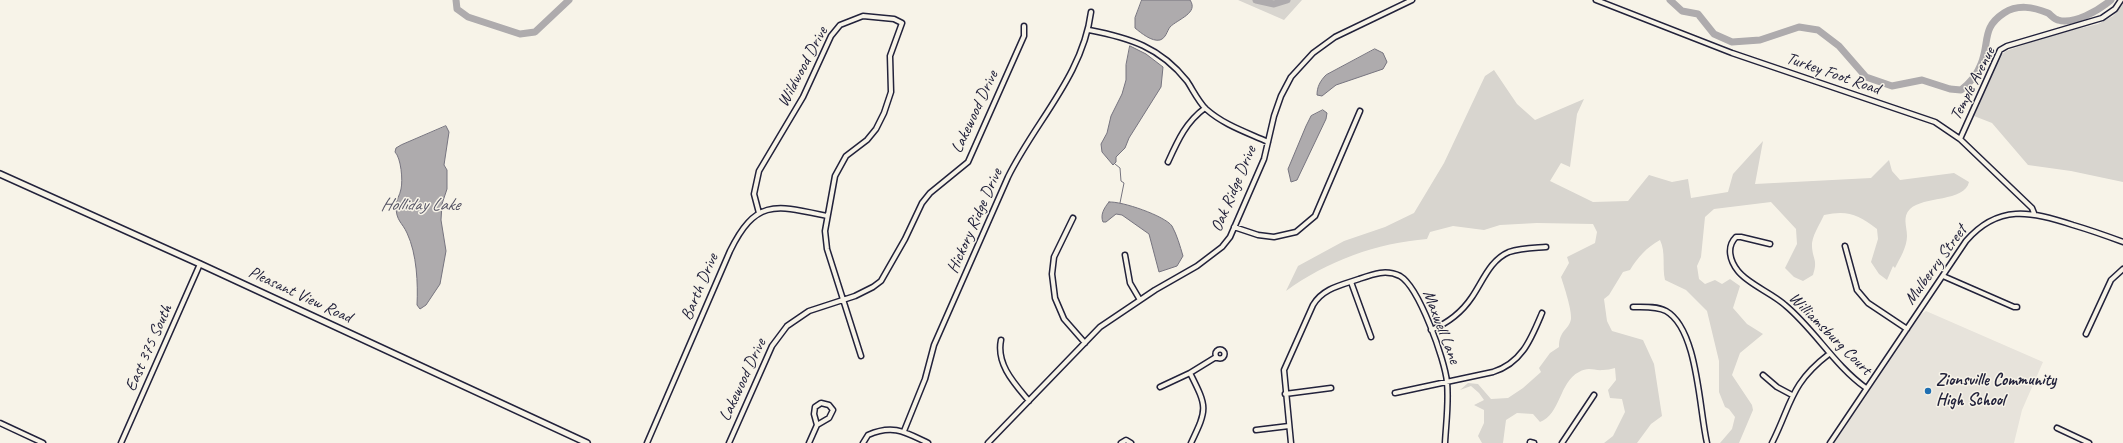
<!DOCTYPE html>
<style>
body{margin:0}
canvas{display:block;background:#f7f3e8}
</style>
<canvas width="2123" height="443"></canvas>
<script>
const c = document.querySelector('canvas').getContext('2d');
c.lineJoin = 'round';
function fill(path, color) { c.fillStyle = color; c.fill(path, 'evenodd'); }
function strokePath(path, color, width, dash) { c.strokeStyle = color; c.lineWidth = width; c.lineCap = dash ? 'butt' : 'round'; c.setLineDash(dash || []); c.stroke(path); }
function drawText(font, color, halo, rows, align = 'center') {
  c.font = font + ' Caveat,sans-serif'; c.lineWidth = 3; c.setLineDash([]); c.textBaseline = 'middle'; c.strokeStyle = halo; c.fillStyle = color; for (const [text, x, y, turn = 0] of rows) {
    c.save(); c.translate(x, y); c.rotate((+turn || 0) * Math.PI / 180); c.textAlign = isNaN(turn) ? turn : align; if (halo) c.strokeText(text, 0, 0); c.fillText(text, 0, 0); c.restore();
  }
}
const built = new Path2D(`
 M1926 311 2043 362 2022 410 2014 443H1834L1896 349 1920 315Z`);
const green = new Path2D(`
 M1238 0H1302L1284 20Z
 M2123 4V182L2071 171 2028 165 1992 123 1974 116 1999 57 2006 51 2052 35 2098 24 2113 16Z
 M1494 70 1517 104 1535 120 1584 99 1577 114 1570 167 1561 163 1550 181 1593 202 1628 201 1649 175 1672 182 1688 179 1691 198 1728 192 1733 174 1763 141 1755 184 1871 178 1889 160 1892 171 1900 180 1954 173 1969 182C1965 202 1923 196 1910 209 1902 217 1907 226 1907 236 1907 247 1900 258 1895 268L1893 266 1887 280 1879 274 1871 262 1878 239 1877 229C1858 214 1847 210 1824 215 1820 224 1811 237 1812 247 1813 260 1818 260 1813 275L1803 281 1794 277 1785 268 1797 244 1796 229 1771 202 1714 209 1705 217 1701 257 1697 266 1699 279 1705 284 1715 280 1722 284 1730 279 1740 286 1733 308 1747 324 1763 334 1740 353 1732 375 1752 405 1753 410 1739 443H1720L1732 429 1735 417 1729 409 1725 407 1719 392V361L1707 311 1686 290 1665 280C1662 267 1666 252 1660 240 1646 248 1638 257 1630 270L1623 272 1609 295 1604 299 1607 321 1612 331 1643 340 1654 364 1662 416 1651 424 1637 443H1604L1613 436 1625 412 1622 399 1610 398 1608 390 1616 380 1615 368C1611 369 1607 370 1603 370 1594 371 1589 366 1579 372 1559 382 1561 414 1540 422L1533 414 1517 413 1506 420 1503 443H1482L1478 436 1484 423V410L1474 405 1484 400 1479 393 1471 386 1460 390 1468 383 1478 384 1491 399 1508 398 1523 388 1541 372 1539 368 1550 353 1559 347C1559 330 1569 330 1571 319 1572 310 1564 286 1561 277L1569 263 1567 257 1595 243 1597 232 1593 224 1537 223 1500 225 1484 230 1453 226 1430 232 1427 239C1377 243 1327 261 1286 291L1298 266 1344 241 1385 227 1414 213 1444 163 1485 76Z`);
const water = new Path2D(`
 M1142 0H1190C1199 13 1178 19 1170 27 1167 31 1166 38 1160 40 1152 42 1141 33 1135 28V18Z
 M1130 46 1146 54 1163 67 1161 87 1129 138 1125 148 1116 157V162L1113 165 1102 152 1101 144 1107 133 1111 116 1122 94 1126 80V65Z
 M1375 49 1383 53 1387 62 1383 69 1336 85 1322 96 1317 95C1317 87 1320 81 1326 75Z
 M1323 110 1327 113 1326 119 1297 180 1291 182 1288 169 1306 126 1311 116Z
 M446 126 449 132 444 165 447 170V189L442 204 441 220 446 251 440 284 426 305 420 309 417 305C418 284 417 254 407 233 402 222 396 221 396 206 396 200 400 195 401 189 403 180 401 158 395 152L396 148 401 145Z
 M1109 202C1122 201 1165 216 1172 226 1177 235 1180 246 1183 256L1177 266 1159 272 1149 234 1122 215 1116 214 1106 222H1103C1100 215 1104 208 1109 202Z`);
const stream = new Path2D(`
 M1115 164 1120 168 1121 181 1124 183 1120 203`);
const river = new Path2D(`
 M456 0 457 9 468 17 520 34 535 32 569 0
 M1256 0 1274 4 1287 0
 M1670 0 1682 11 1698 14 1714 34 1732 42 1760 40 1799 27 1818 30 1839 46 1866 77 1892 86 1922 80 1950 89 1961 90C1970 83 1977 75 1981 64 1990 42 1981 28 2004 13 2018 4 2033 7 2048 13 2051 15 2054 19 2058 20 2074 25 2099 10 2111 0`);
const minor = new Path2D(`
 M1596 0 1732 53 1935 122 1960 139 2032 208 2034 213
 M1089 30C1130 38 1160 47 1187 81 1193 90 1198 101 1206 109 1224 125 1246 132 1268 142
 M1960 139 2000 50 2007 46 2102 18 2115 9 2121 0
 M1168 162C1178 140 1186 122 1205 108
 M759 213 754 194 759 171 803 97 831 36 840 25 863 16 894 19 902 23 890 56 891 92 884 113 876 129 867 140 846 156 835 176 825 231 827 249 861 356
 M1073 218 1054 257 1052 274 1055 298 1064 319 1085 343
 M1234 227 1258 235 1274 237 1296 232 1315 216 1360 111
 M1770 244 1741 237H1736C1726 247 1730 261 1738 271 1748 284 1772 293 1785 305 1815 330 1834 365 1866 388
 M1845 246 1857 290 1868 303 1907 329
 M1125 255 1130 283 1140 300
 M1943 276 2014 307H2017
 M1351 282 1371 337
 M1633 307C1643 307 1657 306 1666 311 1698 329 1699 409 1707 443
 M1431 330C1448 323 1462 312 1472 297 1483 281 1490 260 1509 252 1521 248 1534 248 1546 247
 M2086 334 2111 280 2123 269
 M1001 340C996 364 1014 383 1029 401
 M1215.5 354a4.5 4.5 0 1 1 9 0a4.5 4.5 0 1 1-9 0Z
 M1190 373C1207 407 1208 408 1191 443
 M1763 375 1777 387 1792 395
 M1160 387 1190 373 1216 357
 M1395 393 1493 372C1522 363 1531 339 1542 313
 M1285 394 1331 388
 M0 423 43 443
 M2057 428 2089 443
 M1256 430 1289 426
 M904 431 925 379 934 345 1008 177C1035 122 1083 75 1091 12
 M1530 442 1534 443
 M121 443 200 264
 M647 443 730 251C756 198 776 205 827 216
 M729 443 772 346 787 326 809 311 855 296 873 287 881 281 905 239 922 203 930 193 968 162 1024 36V26
 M809 443 817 425 829 418 833 410 829 405 821 403 815 407 814 414 817 425
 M863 443 868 435C893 424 905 432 928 443
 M988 443 1100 327 1155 290 1197 266 1222 247 1230 237 1264 159 1274 116 1281 96 1291 77 1313 53 1335 37 1412 0
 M1121 443 1126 440 1131 443
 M1291 443 1284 370 1313 305C1323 288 1342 285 1359 279 1373 274 1386 269 1400 276 1419 287 1445 360 1447 382 1449 403 1446 423 1445 443
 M1562 443 1594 395
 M1772 443C1792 403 1790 384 1829 354
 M1830 443 1966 241C1998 204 2031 211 2073 225 2090 230 2107 236 2123 242`);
const major = new Path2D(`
 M0 174 200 264 587 443`);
const markers = [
 [1928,391,4,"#1f6fb2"]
];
const streetNames = [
 ["Wildwood Drive",803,67,-62],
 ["Turkey Foot Road",1833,74,19],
 ["Temple Avenue",1973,84,-63],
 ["Lakewood Drive",975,112,-65],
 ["Oak Ridge Drive",1234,189,-67],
 ["Hickory Ridge Drive",975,221,-66],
 ["Mulberry Street",1936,265,-54],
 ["Barth Drive",700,287,-67],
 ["Pleasant View Road",300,295,25],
 ["Maxwell Lane",1441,327,69],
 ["Williamsburg Court",1830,334,45],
 ["East 375 South",149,348,-66],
 ["Lakewood Drive",743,380,-65]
];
const poiNames = [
 ["Zionsville Community",1936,381],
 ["High School",1936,401]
];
const waterNames = [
 ["Holliday Lake",420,205]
];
fill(built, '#e7e3db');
fill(green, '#d8d5cf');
fill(water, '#aeabad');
strokePath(water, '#76747f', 1);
strokePath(stream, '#76747f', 1);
strokePath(river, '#aeabad', 7);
strokePath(minor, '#22223b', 7);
strokePath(major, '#22223b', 8);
strokePath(minor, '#f7f3e8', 4);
strokePath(major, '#f7f3e8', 5);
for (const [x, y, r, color] of markers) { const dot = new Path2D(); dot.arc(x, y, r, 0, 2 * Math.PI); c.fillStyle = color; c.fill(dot); strokePath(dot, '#f7f3e8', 1.5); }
drawText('17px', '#22223b', '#f7f3e8', streetNames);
drawText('bold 17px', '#22223b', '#f7f3e8', poiNames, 'left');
drawText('italic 18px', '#535263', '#f7f3e8', waterNames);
</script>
